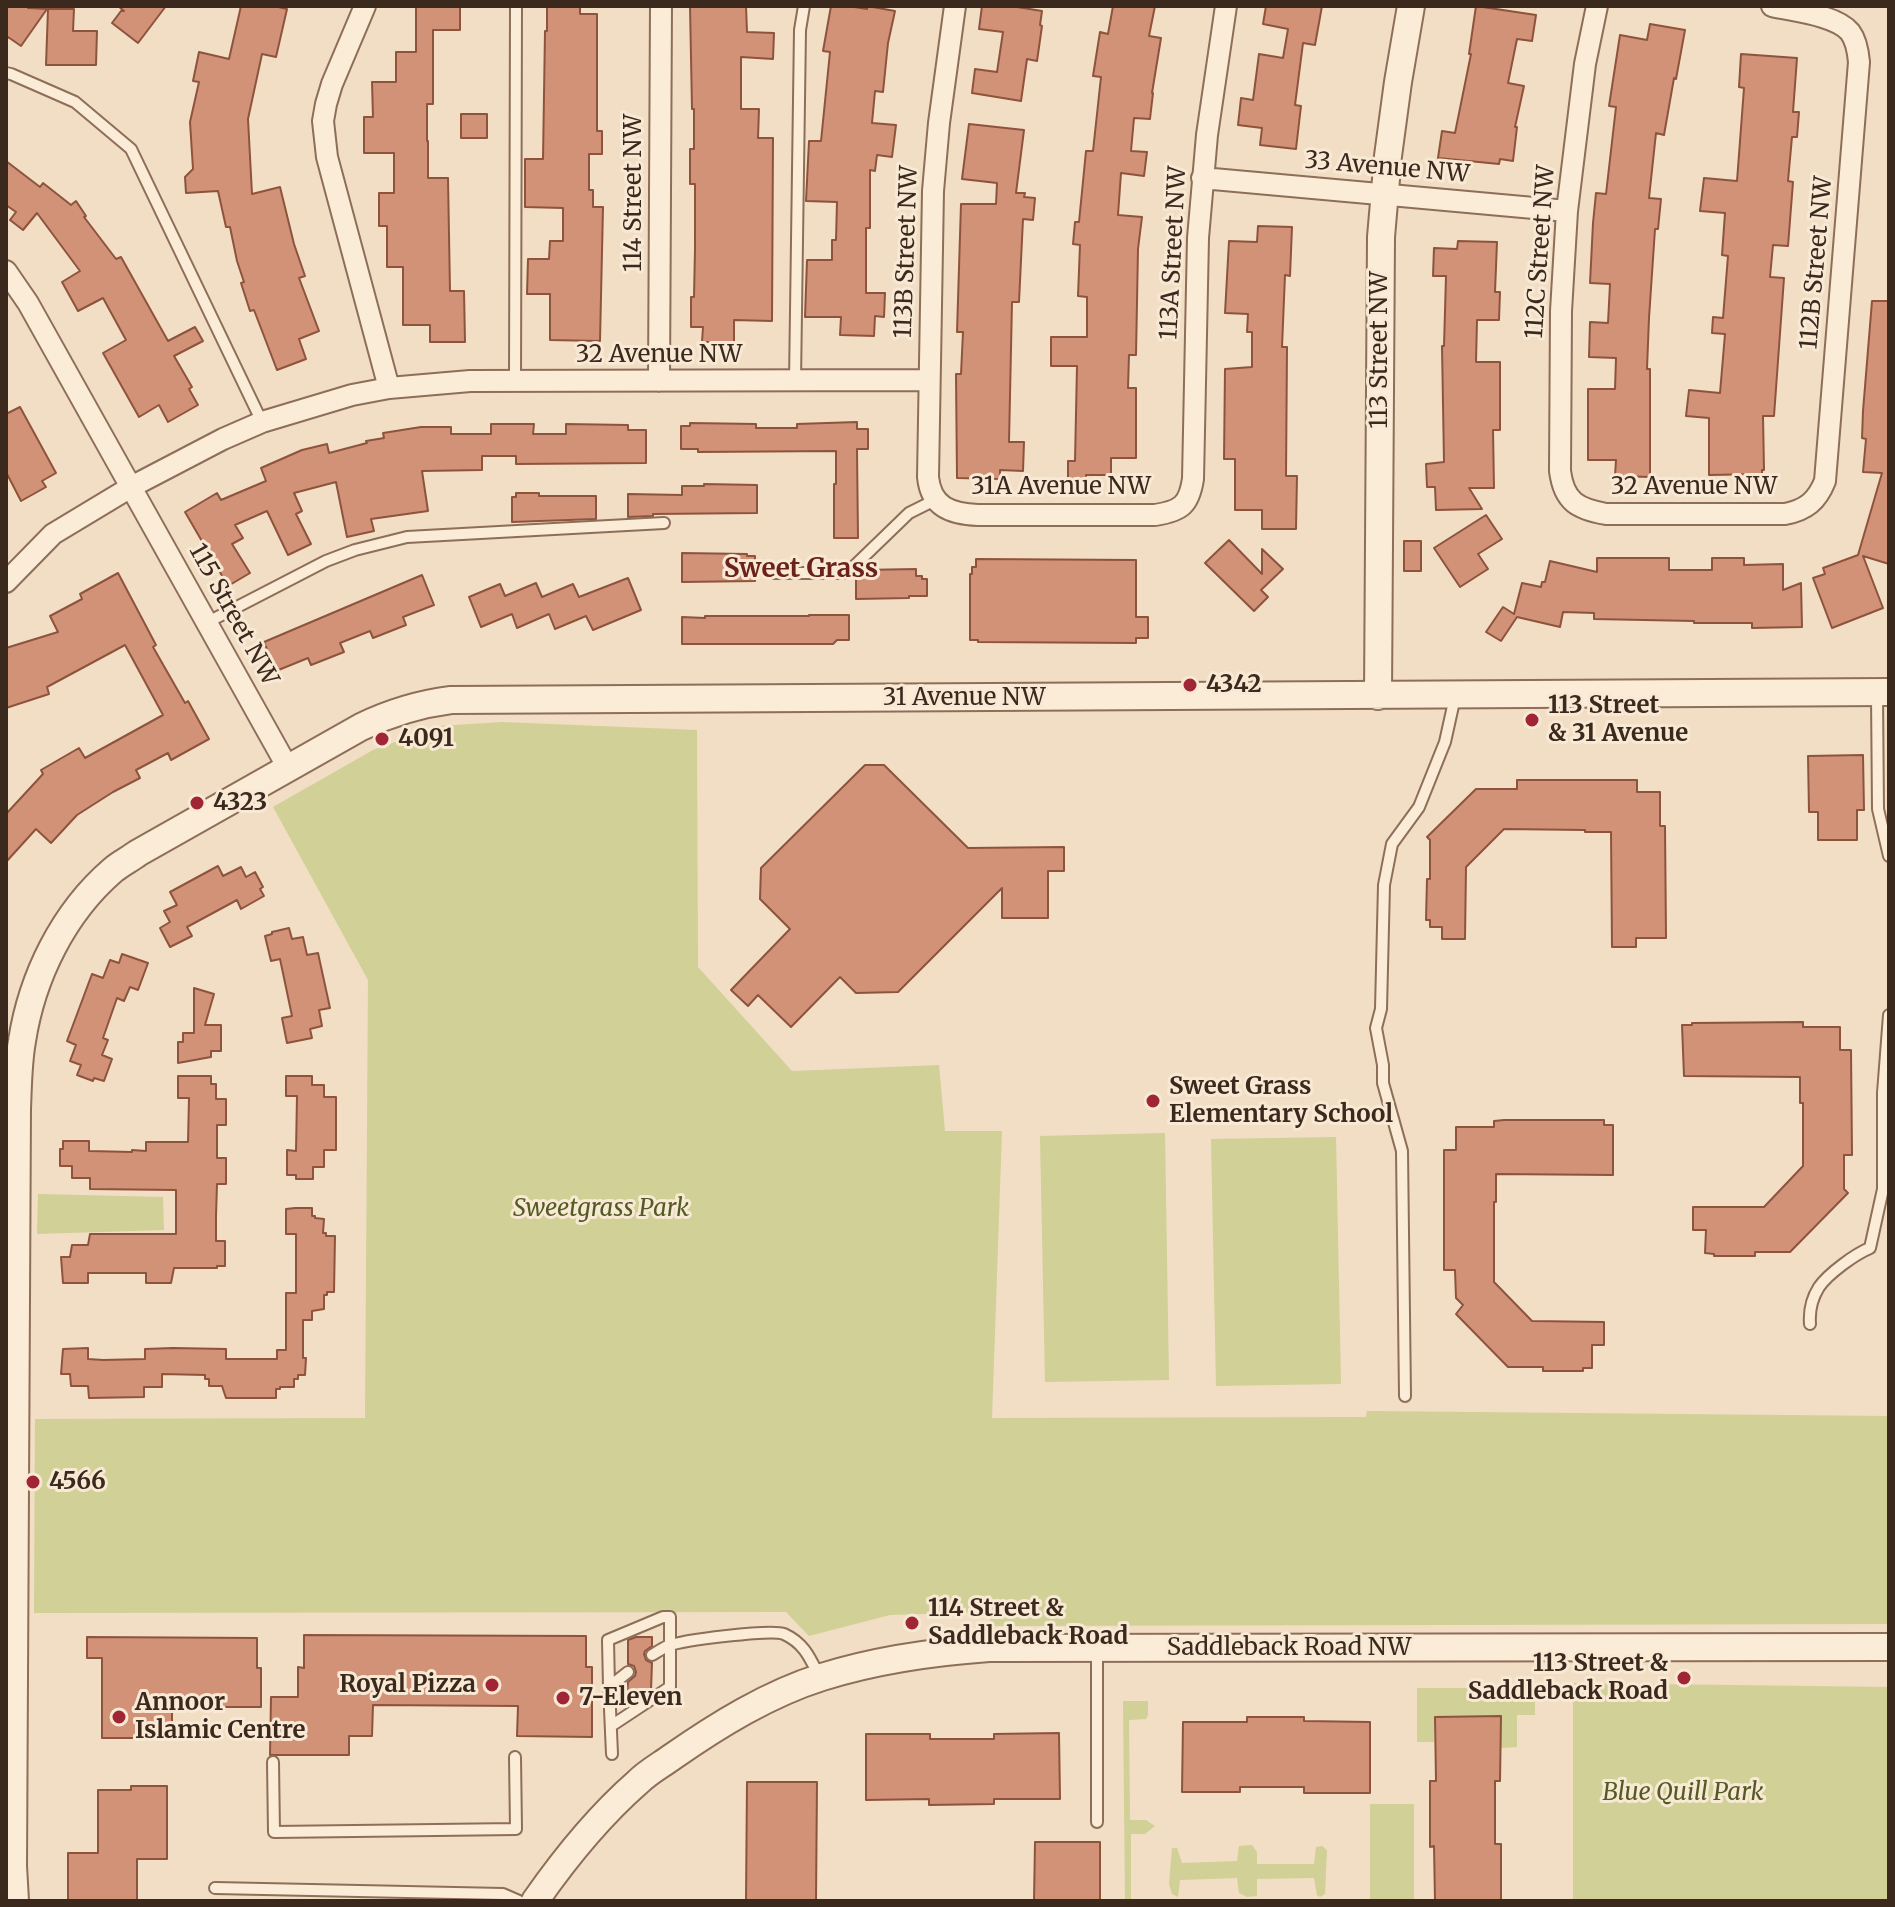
<!DOCTYPE html>
<style>
body{margin:0}
#map{position:relative;width:1895px;height:1907px;overflow:hidden;background:#f1dec4;font-family:Merriweather,serif}
canvas{display:block}
.frame{position:absolute;inset:0;border:8px solid #3c291e;pointer-events:none}
</style>
<div id="map">
<canvas width="1895" height="1907"></canvas>
<div class="frame"></div>
</div>
<script>
const c = document.querySelector('canvas').getContext('2d');
c.lineJoin = 'round';
function fill(path, color) { c.fillStyle = color; c.fill(path, 'evenodd'); }
function strokePath(path, color, width, dash) { c.strokeStyle = color; c.lineWidth = width; c.lineCap = dash ? 'butt' : 'round'; c.setLineDash(dash || []); c.stroke(path); }
function drawText(font, color, halo, rows, align = 'center') {
  c.font = font + ' Merriweather,serif'; c.lineWidth = 6; c.setLineDash([]); c.textBaseline = 'middle'; c.strokeStyle = halo; c.fillStyle = color; for (const [text, x, y, turn = 0] of rows) {
    c.save(); c.translate(x, y); c.rotate((+turn || 0) * Math.PI / 180); c.textAlign = isNaN(turn) ? turn : align; if (halo) c.strokeText(text, 0, 0); c.fillText(text, 0, 0); c.restore();
  }
}
const green = new Path2D(`
 M502 722 697 730 698 967 792 1071 939 1065 945 1131H1002L992 1418 1366 1417 1367 1411 1889 1416V1624L990 1626V1612L890 1615 809 1636 786 1612 34 1613 35 1419 365 1418 368 980 273 807 373 750 439 726Z
 M1165 1133 1169 1380 1045 1382 1040 1136Z
 M1336 1137 1341 1384 1216 1386 1211 1139Z
 M38 1194 163 1197 164 1230 37 1234Z
 M1573 1683 1889 1687V1901H1573Z
 M1417 1688H1535V1715H1517V1747L1500 1748V1716L1434 1717V1742H1417Z
 M1123 1701H1148V1715L1146 1719 1129 1720 1130 1820H1146L1155 1826 1145 1834H1131V1901H1125Z
 M1370 1804H1414V1901H1370Z
 M1252 1845 1257 1852V1864H1314L1316 1847 1322 1846 1327 1850 1325 1894 1320 1897 1317 1895 1314 1878 1257 1879V1896L1247 1897 1239 1893 1237 1878 1180 1880 1178 1897 1172 1894 1169 1884 1172 1848H1177L1182 1863 1237 1861 1239 1846Z`);
const building = new Path2D(`
 M6 6H30L28 8 47 9 21 46 8 37 6 40Z
 M118 6H166L138 43 112 23 121 11H124Z
 M241 6H274L287 9 276 57 262 54 248 119 252 194 280 187 294 244 305 276 299 278 319 331 299 339 306 359 277 370 254 310 250 311 241 283 244 282 237 261 230 227H226L218 191 186 193 185 177 193 169 190 122 199 82 193 81 199 52 229 59Z
 M416 6H460V30H433V104H427V141H428V178H448L450 291H464L465 342H430V325H403V267H387V226H379V193H394V153H364V117H373L372 82H396V52H416Z
 M547 6H580V14H597V131H602V154H589V190H593V207H603L600 341 550 340V294H527L528 259H549L550 241H563V208L525 207V159H543L545 31H547Z
 M690 6H746L747 32 774 33 773 59 741 57V109H759L758 138H773L772 321 734 320V342H702L703 327H691V297H694L695 249V184H690V149H694V109H692Z
 M831 6H848L867 9V6L895 11 888 43 883 92 875 91 872 123 896 125 892 157 877 155 875 171 870 170V228H866V293H885L884 317 875 316 874 336 840 335 841 317H805L807 260H832V240H836L837 202 806 201 809 141H821L830 52 823 51Z
 M982 6H1011L1042 11 1040 25 1042 26 1037 61 1027 59 1021 101 972 93 975 69 997 72 1003 32 979 29Z
 M1113 6H1155L1149 36 1161 38 1152 93H1153L1150 119 1134 118 1131 151 1147 152 1144 176 1121 173 1118 215 1142 217 1138 249 1136 355H1129L1128 388H1136V458H1111V475H1086V479H1068V461H1075L1077 366H1051V337H1087V297L1078 296 1080 245 1073 244 1075 222H1079L1086 151H1093L1101 77 1093 76 1100 32 1108 34Z
 M1266 6H1322L1315 45 1303 43 1295 105 1301 106 1296 149 1260 145 1262 128 1238 125 1241 98 1253 100 1259 54 1283 58 1288 29 1263 24Z
 M1476 6 1536 15 1532 41 1517 39 1508 83 1524 86 1515 127H1517L1513 161 1500 159 1499 164 1438 158 1442 131 1455 133 1471 54H1469Z
 M48 9H74L73 31H97L96 65H46Z
 M1650 24 1685 30 1676 79 1674 78 1664 135 1656 133 1649 198 1661 199 1658 229H1655L1649 318 1647 369H1650V477L1615 476 1616 460H1588V389H1615L1616 358 1589 357 1590 322 1608 323 1610 284 1590 283 1593 223 1596 193 1606 194 1616 107 1609 106 1620 35 1647 40Z
 M1741 54 1797 58 1793 112H1799L1797 137H1792L1788 181 1793 182 1788 246 1773 245 1770 277 1784 278 1774 416H1763L1764 470H1762V474L1709 475V418L1686 416 1689 390 1720 393 1725 334 1712 333 1713 317 1723 318 1728 256 1722 255 1725 213 1700 211 1704 178 1737 181 1744 88 1739 87Z
 M461 114H487V138H461Z
 M969 124 1024 130 1016 193H1025L1024 197 1035 198 1033 220 1023 219 1019 302H1012L1009 442H1024L1023 471 1000 470V479L957 478 956 374H961L963 332H957L961 204H996L997 183 962 179Z
 M6 161 40 187 43 183 71 205 76 201 86 216 84 217 116 259 121 257 168 341 195 327 203 341 174 356 192 387 189 389 198 405 168 422 159 405 139 417 103 353 126 340 103 298 78 311 62 282 80 271 37 213 23 230 10 220 16 212 6 205Z
 M1258 226 1292 227 1290 276 1285 275 1282 347H1287L1286 476H1297L1296 529H1262V510H1235V459H1224L1225 369 1252 367V332H1247L1248 314 1225 313 1229 241 1257 242Z
 M1458 241 1497 242 1495 292H1500L1499 320H1477L1476 362H1500V430H1493L1494 488H1469L1482 509 1436 510 1435 487H1427L1426 464 1444 462 1442 346H1444L1446 276H1433L1434 248 1457 249Z
 M1872 301H1889V564L1863 556 1883 608 1832 628 1813 578 1825 574 1823 568 1858 555 1882 473 1863 472 1866 439 1862 438 1863 411Z
 M20 407 56 473 42 481 46 487 21 501 6 472V414Z
 M857 422V429H868V449H857L858 538H834V484H836V451L698 452V449H681V426H690V423L756 424V428H797V424Z
 M491 424H534L533 434H566V424L628 425V430H646V463L516 464V456H482V470L422 471 428 511 371 519 374 531 347 537 336 482 294 493 302 511 296 514 311 544 288 555 267 511 235 525 243 538 232 544 250 573 228 586 185 512 217 493 221 500 266 481 261 468 302 450 327 444 329 453 367 443 366 441 384 438 383 433 421 427H451V434H491Z
 M704 484 757 485V513L653 514V516L628 517V494L682 495V486H704Z
 M516 493H539V496H596V519L512 522V497H516Z
 M1486 515 1502 539 1478 554 1488 569 1460 587 1434 548Z
 M1229 540 1262 574V549L1283 569 1261 590 1268 597 1254 611 1205 563Z
 M1404 541H1421V571H1404Z
 M682 553 747 554V556H755V581L682 582Z
 M1597 558H1669V570H1712V558H1744V565L1783 564V590L1801 583 1802 627 1752 628V623H1694V621L1594 619V613L1563 612 1560 627 1517 617 1501 641 1486 632 1503 607 1514 614 1522 583 1541 587 1542 582H1545L1550 561 1597 572Z
 M976 559 1136 560V617H1148V638H1136V643L978 642V640H970V574H972V567H976Z
 M916 569V576H922V579H927V596H909V598L856 599V576L862 570Z
 M118 573 156 645 153 647 185 703 188 701 209 739 171 760 168 753 136 770 140 778 113 792 77 815 51 843 36 829 6 862V814L43 774 41 770 79 748 85 758 163 715 125 645 47 687 49 694 6 708V648L58 632 50 616 82 599 80 594Z
 M422 575 434 605 403 617 406 625 373 638 370 631 340 643 344 652 311 665 308 658 276 671 264 642Z
 M628 578 641 610 593 630 586 616 555 629 549 614 517 628 512 614 481 627 469 597 500 584 505 596 536 583 542 597 573 584 579 597Z
 M809 615H849V640H837L833 644H682V617L705 618V616H809Z
 M1863 755 1864 810H1857V840H1818V812H1809L1808 756Z
 M865 765H884L968 848 1064 847V871H1048V918H1002V888L898 992 856 993 840 977 791 1027 758 995 748 1006 731 990 790 929 760 899 761 868Z
 M1517 780H1637V792H1660V826H1665L1666 938H1636V947H1612L1611 832H1585V830L1504 829 1466 867 1465 939H1442V927H1430V920H1426L1427 879H1430V840L1427 837 1476 789H1517Z
 M218 866 223 876 241 867 246 877 255 872 263 887 260 889 264 896 241 909 237 900 187 927 192 936 170 947 160 928 170 922 164 911 177 905 170 892Z
 M289 928 292 939 303 937 307 955 318 953 330 1008 319 1010 322 1026 310 1029 312 1038 287 1043 282 1018 292 1016 280 959 271 961 265 936 272 934V932Z
 M122 954 148 963 138 990 130 987 124 1001 117 998 103 1038 108 1040 102 1055 112 1059 104 1081 94 1078 93 1081 77 1075 81 1065 70 1061 76 1045 67 1041 92 974 103 978 110 960 119 963Z
 M194 988 214 994 205 1025H221V1051H211V1057L178 1063V1042H183V1033H194Z
 M1803 1022V1027H1840V1050H1851L1852 1155H1844V1189L1848 1193 1790 1252H1755V1256H1714V1254L1705 1253 1706 1230H1693V1207H1764L1803 1166V1103H1800V1077L1684 1076 1682 1025H1692V1023Z
 M178 1076H211V1084H216V1099H226V1125H217V1158H226V1184H217L216 1216V1241H225V1266H217V1268H174L171 1283H146V1273H88V1283H63L61 1257H70L72 1245H88L90 1234H176V1190L90 1189V1178H72V1166H60V1149H63V1141H89V1151L132 1152V1150L146 1151V1142H188L189 1098H178Z
 M286 1076H312V1085H324V1097H336V1150H324V1167H313V1179H296V1175H287V1150L296 1151 297 1096H286Z
 M1504 1120H1604V1125H1613V1175L1496 1174V1202H1494V1282L1532 1321 1604 1322V1345H1592V1368H1583V1371H1543V1367H1508L1456 1314 1463 1305 1456 1298 1455 1270H1444V1150H1456V1127H1494V1121Z
 M295 1208H312V1216H315V1218L324 1219 323 1233H326V1236H335L334 1292H327V1295H324V1309L312 1311V1320H303V1358H306L305 1375H298V1379H294V1387H280V1389H276V1398H226L222 1386H209V1379H205V1375L162 1374V1387H144V1397L89 1398 88 1386H71L70 1374H61L63 1349 88 1348V1359L103 1360 145 1359V1349L173 1348 226 1349V1359H277V1350H286V1293H296V1234H286V1209Z
 M304 1635 586 1636V1667H592V1737L517 1736 518 1706 373 1705 372 1736H349V1755H270L271 1697H298V1667L304 1668Z
 M87 1637 257 1638V1668H261V1707H172V1738H102V1658H87Z
 M636 1637H652V1646L645 1651 644 1654 646 1660 652 1663 651 1690 640 1697H627L628 1682 635 1676 636 1672 634 1666 628 1664V1640Z
 M1501 1716 1500 1781H1495V1844H1501V1901H1435L1434 1846 1430 1847V1781H1436L1435 1717Z
 M1247 1717H1304V1721L1370 1722V1793H1304V1787H1240V1792H1182L1183 1722H1247Z
 M1059 1733 1060 1799H994V1804L929 1805V1799L866 1800V1734H930V1739H994V1734Z
 M747 1782H817L816 1901H746Z
 M131 1786H167V1859H137V1901H68V1853H98V1790H131Z
 M1035 1842H1100V1901H1034Z`);
const service = new Path2D(`
 M6 73 11 74 75 102 131 149 262 422
 M515 381 516 6
 M795 381 800 30 804 6
 M774 573H847L909 513 935 500
 M208 622 326 561 355 550 407 537 664 523
 M1877 694 1878 809 1889 856
 M1810 1324C1809 1311 1812 1298 1819 1287 1828 1274 1855 1254 1870 1248L1883 1189V1093L1889 1015
 M1405 1396 1402 1151 1383 1083V1065L1376 1028 1381 1009 1384 885 1392 844 1419 807 1445 742 1455 697
 M1097 1650V1822
 M652 1655C657 1652 663 1648 668 1646 682 1640 772 1629 784 1634 804 1643 810 1658 819 1676
 M609 1687 608 1640 663 1617H670V1687L611 1726
 M612 1754 609 1687 628 1672
 M273 1762 274 1832 516 1829 515 1757
 M215 1888 503 1894 519 1901`);
const minor = new Path2D(`
 M365 6 332 84 326 104 323 121 327 157 389 388
 M955 6 939 123 933 191 928 477C931 507 951 514 978 515H1155C1181 511 1189 505 1193 479L1198 238 1207 135 1226 6
 M1597 6 1585 64 1567 211 1561 311 1560 471C1564 502 1578 509 1606 514H1785C1806 510 1817 501 1825 481L1859 62C1858 51 1856 40 1850 32 1836 15 1793 11 1772 6
 M1202 178 1567 211
 M6 271 28 303 288 768
 M659 381 661 6
 M6 582 53 534 131 487 223 439 262 422 352 395 389 388 470 381 929 380`);
const tertiary = new Path2D(`
 M1378 696 1381 237 1388 156 1398 82 1411 6
 M15 1901 13 1866 17 1109C18 1086 18 1063 22 1041 32 977 63 913 113 870 120 864 130 859 138 853L361 727C390 713 419 704 451 700L1889 692
 M535 1901C565 1858 599 1816 638 1782 648 1772 661 1765 672 1757 718 1725 768 1694 822 1677 876 1660 932 1652 989 1648L1889 1647`);
const markers = [
 [1190,685,8,"#a02535"],
 [1532,720,8,"#a02535"],
 [382,739,8,"#a02535"],
 [197,803,8,"#a02535"],
 [1153,1101,8,"#a02535"],
 [33,1482,8,"#a02535"],
 [912,1623,8,"#a02535"],
 [1684,1678,8,"#a02535"],
 [492,1685,8,"#a02535"],
 [563,1698,8,"#a02535"],
 [119,1717,8,"#a02535"]
];
const streetNames = [
 ["33 Avenue NW",1387,168,5],
 ["114 Street NW",634,193,-90],
 ["113B Street NW",907,252,-88],
 ["112C Street NW",1541,252,-86],
 ["113A Street NW",1174,253,-87],
 ["112B Street NW",1817,263,-85],
 ["113 Street NW",1380,350,-90],
 ["32 Avenue NW",659,355],
 ["31A Avenue NW",1061,487],
 ["32 Avenue NW",1694,487],
 ["115 Street NW",233,615,61],
 ["31 Avenue NW",964,698],
 ["Saddleback Road NW",1289,1648]
];
const poiNames = [
 ["4342",1206,685],
 ["113 Street",1548,706],
 ["& 31 Avenue",1548,734],
 ["4091",398,739],
 ["4323",213,803],
 ["Sweet Grass",1169,1087],
 ["Elementary School",1169,1115],
 ["4566",49,1482],
 ["114 Street &",928,1609],
 ["Saddleback Road",928,1637],
 ["113 Street &",1668,1664,"right"],
 ["Saddleback Road",1668,1692,"right"],
 ["Royal Pizza",476,1685,"right"],
 ["7-Eleven",579,1698],
 ["Annoor",135,1703],
 ["Islamic Centre",135,1731]
];
const parkNames = [
 ["Sweetgrass Park",601,1209],
 ["Blue Quill Park",1683,1793]
];
const neighbourhoodNames = [
 ["Sweet Grass",801,570]
];
fill(green, '#d0d097');
fill(building, '#d19278');
strokePath(building, '#8e533d', 2);
strokePath(service, '#8d6e59', 14);
strokePath(minor, '#8d6e59', 24);
strokePath(tertiary, '#8d6e59', 30);
strokePath(service, '#fbecd8', 10);
strokePath(minor, '#fbecd8', 20);
strokePath(tertiary, '#fbecd8', 26);
for (const [x, y, r, color] of markers) { const dot = new Path2D(); dot.arc(x, y, r, 0, 2 * Math.PI); c.fillStyle = color; c.fill(dot); strokePath(dot, '#f8e9d4', 3); }
drawText('24px', '#3c291e', '#f8e9d4', streetNames);
drawText('bold 24px', '#3c291e', '#f8e9d4', poiNames, 'left');
drawText('italic 24px', '#535a23', '#f8e9d4', parkNames);
drawText('bold 26px', '#6b221a', '#f8e9d4', neighbourhoodNames);
</script>
